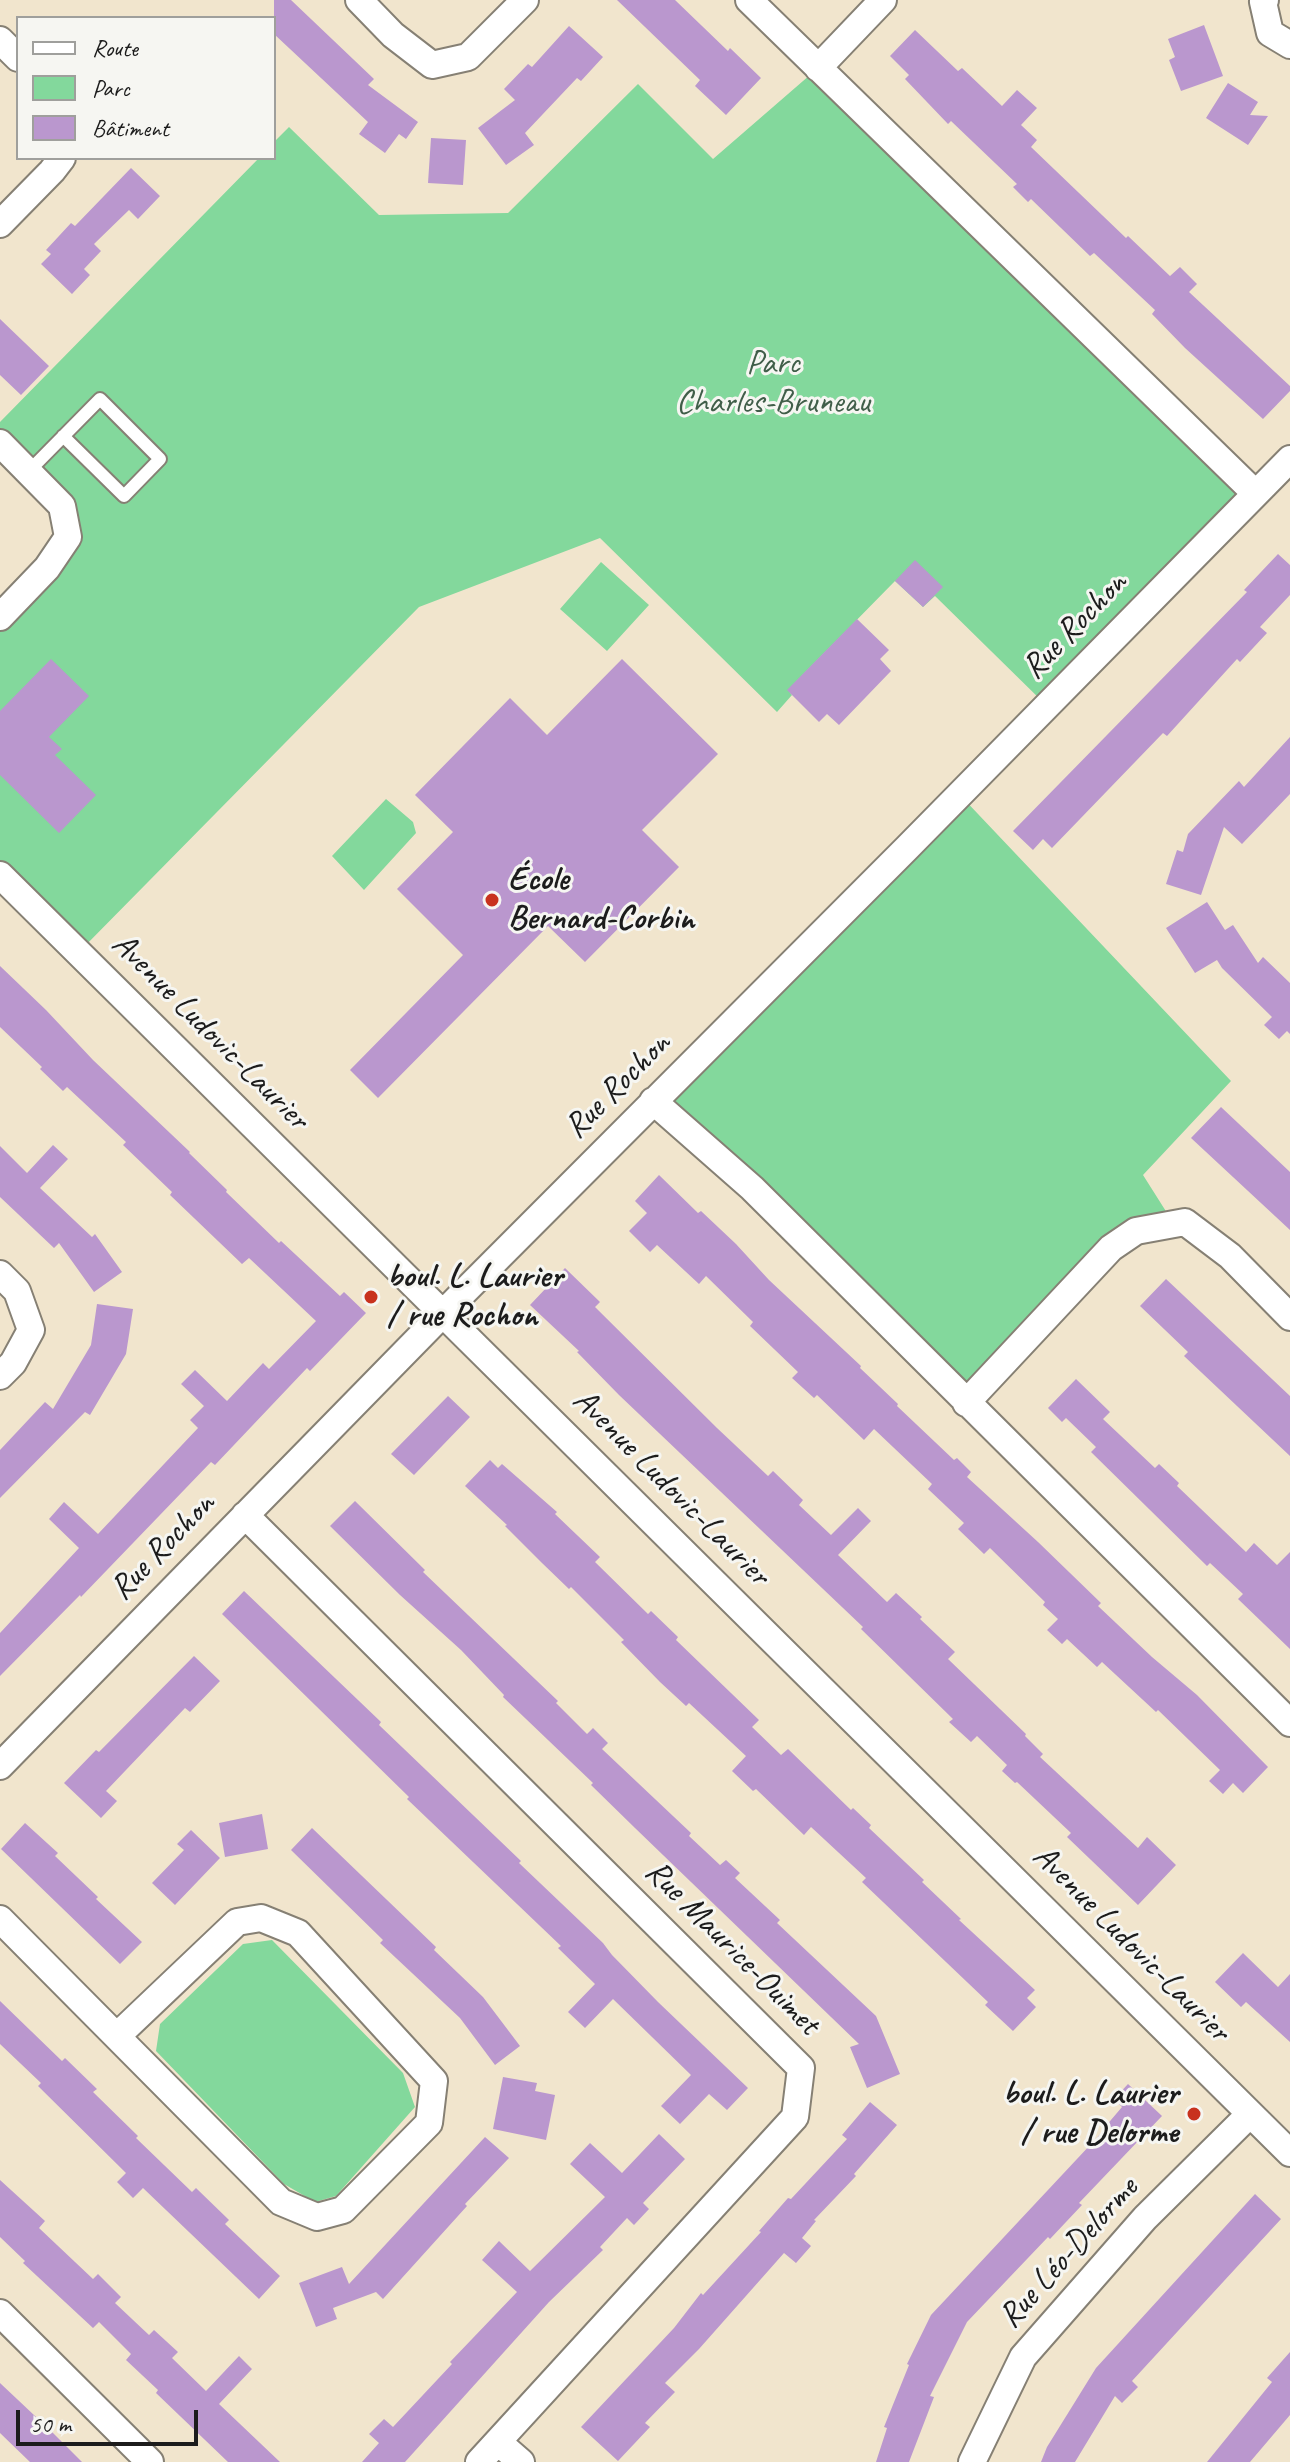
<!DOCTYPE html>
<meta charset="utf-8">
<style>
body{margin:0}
#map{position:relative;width:1290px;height:2462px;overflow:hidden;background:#f1e5cd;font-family:Caveat,sans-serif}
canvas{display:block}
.legend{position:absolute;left:16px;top:16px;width:260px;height:144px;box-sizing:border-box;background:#f6f6f2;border:2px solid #9f9f9c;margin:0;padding:10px 14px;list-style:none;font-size:24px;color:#1c1c1c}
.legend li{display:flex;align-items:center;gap:16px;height:40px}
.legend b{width:40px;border:2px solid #9f9f9c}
.scale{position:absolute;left:16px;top:2410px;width:182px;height:36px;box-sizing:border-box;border:4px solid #1c1c1c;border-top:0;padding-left:10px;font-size:24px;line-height:28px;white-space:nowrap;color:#1c1c1c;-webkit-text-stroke:6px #f6f6f2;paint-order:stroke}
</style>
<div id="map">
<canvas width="1290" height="2462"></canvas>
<ul class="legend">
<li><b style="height:10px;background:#fff"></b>Route</li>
<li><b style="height:22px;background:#83d89c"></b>Parc</li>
<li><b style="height:22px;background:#ba97ce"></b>Bâtiment</li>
</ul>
<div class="scale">50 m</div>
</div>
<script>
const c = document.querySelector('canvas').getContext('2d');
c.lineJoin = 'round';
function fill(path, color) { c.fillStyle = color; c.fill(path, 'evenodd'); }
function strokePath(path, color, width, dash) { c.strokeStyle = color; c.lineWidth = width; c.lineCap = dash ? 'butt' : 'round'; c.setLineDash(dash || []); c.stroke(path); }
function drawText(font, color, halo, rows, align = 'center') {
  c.font = font + ' Caveat,sans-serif'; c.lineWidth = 6; c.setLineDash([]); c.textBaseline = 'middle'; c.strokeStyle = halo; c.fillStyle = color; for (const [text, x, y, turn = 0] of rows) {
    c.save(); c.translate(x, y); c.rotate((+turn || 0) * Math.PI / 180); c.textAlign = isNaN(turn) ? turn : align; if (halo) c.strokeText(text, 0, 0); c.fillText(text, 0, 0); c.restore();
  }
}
const green = new Path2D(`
 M818 68 1255 493 1047 706 935 596 923 607 895 581 788 690 792 695 777 712 600 538 419 607 79 952 0 875V617L68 537 0 443V422L259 158H274V142L289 127 379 215 508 213 638 84 713 159Z
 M601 562 649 605 607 651 560 609Z
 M960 795 1231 1081 1143 1175 1174 1224 1139 1231 969 1398 656 1097Z
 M386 799 413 822 416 833 364 890 332 856Z
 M272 1940 403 2073 415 2107 336 2196 315 2202 284 2184 156 2051 160 2024 243 1944Z`);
const building = new Path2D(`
 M274 0H291L374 79 368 85 418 122 406 139 399 134 385 153 359 134 368 122 274 34Z
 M617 0H675L728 51 730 48 761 78 726 115 695 86 700 80Z
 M1204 25 1223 76 1181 91 1169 60 1175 57 1168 39Z
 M569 26 603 57 581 81 577 78 525 133 534 145 506 165 478 128 515 100 504 89 528 64 532 67Z
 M915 30 958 71 962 68 1002 106 1017 90 1037 108 1021 125 1037 140 1031 147 1126 238 1128 236 1170 276 1180 267 1197 284 1189 292 1290 386V391L1263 419 1185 348 1152 314 1155 310 1094 253 1090 256 1031 199 1028 202 1013 187 1017 184 951 121 948 124 905 79 909 75 890 56Z
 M1228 83 1258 102 1250 115 1268 116 1248 145 1206 118Z
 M431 138 466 140 463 185 428 183Z
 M131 168 160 196 138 219 129 210 94 244 101 251 84 269 90 275 72 294 41 264 51 254 46 250 71 223 75 226Z
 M0 319 49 366 21 395 0 375Z
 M1278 554 1290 565V595L1260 627 1267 633 1240 662 1237 659 1167 736 1163 733 1052 848 1043 839 1033 850 1013 831 1247 592 1244 590Z
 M915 560 943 587 923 607 895 581Z
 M857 619 889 650 880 659 891 671 839 725 827 714 819 722 787 690Z
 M51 659 89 696 49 737 62 749 55 755 96 795 59 833 0 775V711Z
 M622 659 718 754 642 830 679 867 585 962 548 926 378 1098 350 1070 463 955 397 889 453 832 415 795 510 698 547 735Z
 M1290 737V794L1242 844 1224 827 1201 895 1166 884 1177 850 1183 852 1188 834 1239 781 1244 787Z
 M1207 902 1225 930 1233 925 1258 963 1263 957 1290 983V1034L1287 1031 1279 1039 1264 1025 1272 1017 1222 968 1217 960 1195 973 1166 928Z
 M0 966 46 1010 93 1060 190 1152 189 1153 227 1190 226 1192 279 1243 281 1241 340 1296 344 1292 366 1313 310 1371 307 1368 215 1465 211 1462 81 1597 80 1595 0 1676V1633L79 1548 49 1519 64 1502 98 1534 198 1428 190 1420 204 1406 181 1384 195 1370 227 1401 263 1363 269 1369 316 1321 249 1258 242 1264 170 1195 172 1192 123 1145 126 1142 67 1087 63 1091 40 1069 42 1067 0 1027Z
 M1221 1107 1290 1172V1230L1191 1138Z
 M53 1145 68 1159 40 1188 92 1237 95 1234 122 1272 94 1292 59 1243 54 1248 0 1197V1146L27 1173Z
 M659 1175 698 1213 701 1211 736 1244 769 1280 861 1366 860 1368 898 1404 897 1406 954 1460 957 1458 971 1472 967 1477 1038 1542 1101 1603 1098 1606 1152 1657 1197 1695 1268 1767 1243 1793 1233 1783 1223 1794 1209 1781 1220 1770 1158 1710 1156 1712 1102 1662 1097 1667 1067 1639 1062 1644 1047 1630 1058 1619 1043 1605 1045 1602 990 1548 984 1554 958 1529 964 1523 928 1489 932 1484 874 1429 864 1440 817 1395 814 1398 792 1378 798 1372 750 1326 753 1322 706 1276 699 1284 657 1245 650 1252 629 1231 647 1213 635 1201Z
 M565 1268 600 1302 595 1307 717 1428 768 1476 773 1471 803 1500 799 1505 831 1535 858 1508 871 1521 838 1555 887 1602 896 1593 922 1617 920 1619 955 1652 948 1659 1026 1734 1025 1736 1043 1754 1040 1757 1138 1848 1147 1837 1176 1865 1138 1905 1067 1837 1071 1833 1017 1782 1015 1783 1002 1771 1007 1765 977 1736 971 1742 949 1722 953 1719 861 1629 863 1627 619 1395 577 1352 579 1351 530 1305Z
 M1166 1279 1290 1396V1456L1184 1356 1188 1352 1140 1306Z
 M97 1304 133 1309 126 1354 90 1415 85 1412 0 1498V1450L45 1402 53 1409 91 1345Z
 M1076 1379 1110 1412 1103 1419 1155 1468 1159 1464 1179 1483 1177 1486 1246 1552 1254 1543 1277 1565 1290 1552V1649L1238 1599 1243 1594 1210 1563 1207 1566 1091 1452 1096 1447 1066 1418 1062 1422 1048 1408Z
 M448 1396 470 1417 414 1475 391 1454Z
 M490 1460 498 1468 502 1464 557 1512 555 1514 600 1557 595 1562 648 1614 651 1611 678 1637 676 1640 759 1720 752 1727 781 1755 788 1749 851 1810 853 1808 871 1825 869 1828 924 1880 922 1882 961 1919 959 1920 1035 1990 1027 1998 1036 2007 1013 2031 985 2005 988 2002 862 1882 866 1878 811 1827 804 1835 756 1789 753 1791 732 1771 746 1756 689 1703 686 1706 660 1682 621 1642 624 1640 571 1587 569 1589 542 1563 505 1526 507 1525 465 1486Z
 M355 1501 425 1570 423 1572 558 1701 556 1703 587 1734 593 1728 608 1743 602 1749 691 1833 689 1836 720 1865 726 1860 740 1873 735 1878 780 1920 777 1923 876 2016 900 2074 867 2088 850 2047 859 2044 635 1828 591 1785 593 1783 503 1697 504 1695 461 1650 400 1595 330 1526Z
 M244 1591 381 1722 379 1725 521 1861 519 1863 603 1943 612 1955 658 2002 748 2088 727 2110 709 2094 680 2124 661 2106 691 2075 613 1999 585 2028 568 2012 595 1984 558 1948 561 1946 407 1799 409 1797 222 1614Z
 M194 1656 220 1681 190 1712 185 1708 106 1791 117 1801 101 1818 64 1783 96 1750 99 1752Z
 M262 1814 268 1849 225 1857 219 1823Z
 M25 1823 58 1853 55 1856 98 1897 96 1899 142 1942 120 1964 1 1849Z
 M312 1828 436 1947 434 1950 483 1997 520 2046 495 2065 460 2018 380 1943 383 1940 291 1850Z
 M191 1830 220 1858 175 1905 152 1883 184 1850 177 1844Z
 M1243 1953 1278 1987 1290 1974V2042L1246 2002 1241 2007 1215 1982Z
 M0 2001 62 2061 65 2058 97 2089 93 2092 138 2136 136 2138 192 2192 196 2188 229 2220 225 2224 280 2276 259 2299 143 2188 133 2198 117 2182 126 2173 38 2086 41 2083 0 2044Z
 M503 2077 537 2083 535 2091 555 2095 546 2140 493 2129Z
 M1128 2084 1162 2116 1079 2203 1082 2205 1050 2239 1048 2237 967 2322 930 2396 934 2397 909 2462H876L887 2428 884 2427 909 2365 907 2364 931 2315 1106 2128 1105 2127 1122 2107 1114 2099Z
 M870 2102 897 2125 854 2174 856 2176 814 2220 816 2221 802 2238 811 2246 796 2263 784 2253 699 2349 665 2383 675 2392 645 2423 650 2427 618 2461 581 2427 674 2328 701 2293 703 2295 761 2232 759 2231 788 2198 791 2199 847 2139 842 2135Z
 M659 2134 685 2159 643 2203 649 2209 634 2225 627 2218 600 2247 603 2250 549 2302 405 2462H362L379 2443 369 2434 384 2419 393 2427 452 2364 450 2362 517 2292 482 2260 499 2241 530 2271 605 2197 570 2164 590 2143 622 2173Z
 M485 2137 509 2158 465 2204 467 2206 383 2299 376 2292 333 2308 337 2319 316 2327 299 2283 342 2267 349 2284Z
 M0 2180 45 2221 39 2228 93 2279 98 2274 121 2297 115 2303 149 2335 154 2330 178 2352 172 2358 206 2391 239 2356 252 2369 219 2404 280 2462H228L156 2393 158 2390 126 2360 131 2354 99 2322 93 2328 23 2263 25 2261 0 2237Z
 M1255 2194 1281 2219 1132 2381 1138 2387 1122 2403 1115 2396 1075 2462H1041L1047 2447 1096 2368Z
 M1290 2352V2415L1250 2462H1207L1272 2382 1267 2378Z
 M0 2383 52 2432 82 2462H30L0 2433Z`);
const service = new Path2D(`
 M29 471 100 399 160 459 124 496 63 436`);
const minor = new Path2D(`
 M359 0 393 35 432 65 468 57 525 0
 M749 0 1255 493
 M1265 0 1263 2 1270 33 1290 45
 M0 40 18 58
 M818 68 883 0
 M0 224 52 171 62 158
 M0 443 62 506 68 537 47 568 0 617
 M0 875 1290 2153
 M653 1101 752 1188 1290 1723
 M0 1274 17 1291 31 1330 13 1363 0 1376
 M966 1403 1111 1248 1136 1231 1185 1222 1230 1256 1290 1317
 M245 1515 801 2068 795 2117 479 2462
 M0 1766 463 1293 907 848 1290 459
 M0 1919 281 2202 317 2217 343 2210 429 2123 434 2081 298 1933 261 1918 237 1922 117 2036
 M0 2313 150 2462
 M498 2442 521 2462
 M972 2462 1023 2357 1145 2218 1250 2114`);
const markers = [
 [492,900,8,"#c8321e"],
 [371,1297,8,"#c8321e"],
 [1194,2114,8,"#c8321e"]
];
const parkNames = [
 ["Parc",773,364],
 ["Charles-Bruneau",773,403]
];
const streetNames = [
 ["Rue Rochon",1075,626,-46],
 ["Avenue Ludovic-Laurier",210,1032,45],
 ["Rue Rochon",618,1086,-45],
 ["Avenue Ludovic-Laurier",671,1488,45],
 ["Rue Rochon",163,1547,-46],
 ["Avenue Ludovic-Laurier",1131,1944,45],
 ["Rue Maurice-Ouimet",732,1948,45],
 ["Rue Léo-Delorme",1069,2253,-48]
];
const poiNames = [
 ["École",508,880],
 ["Bernard-Corbin",508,919],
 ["boul. L. Laurier",387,1277],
 ["/ rue Rochon",387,1316],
 ["boul. L. Laurier",1178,2094,"right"],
 ["/ rue Delorme",1178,2133,"right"]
];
fill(green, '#83d89c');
fill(building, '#ba97ce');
strokePath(service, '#868074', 16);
strokePath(minor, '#868074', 30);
strokePath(service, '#fff', 12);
strokePath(minor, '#fff', 26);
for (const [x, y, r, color] of markers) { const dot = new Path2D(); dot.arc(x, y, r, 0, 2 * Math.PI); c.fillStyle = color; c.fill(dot); strokePath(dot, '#f6f6f2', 3); }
drawText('34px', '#405e49', '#f6f6f2', parkNames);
drawText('34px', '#1c1c1c', '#f6f6f2', streetNames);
drawText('bold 34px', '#1c1c1c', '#f6f6f2', poiNames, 'left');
</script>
